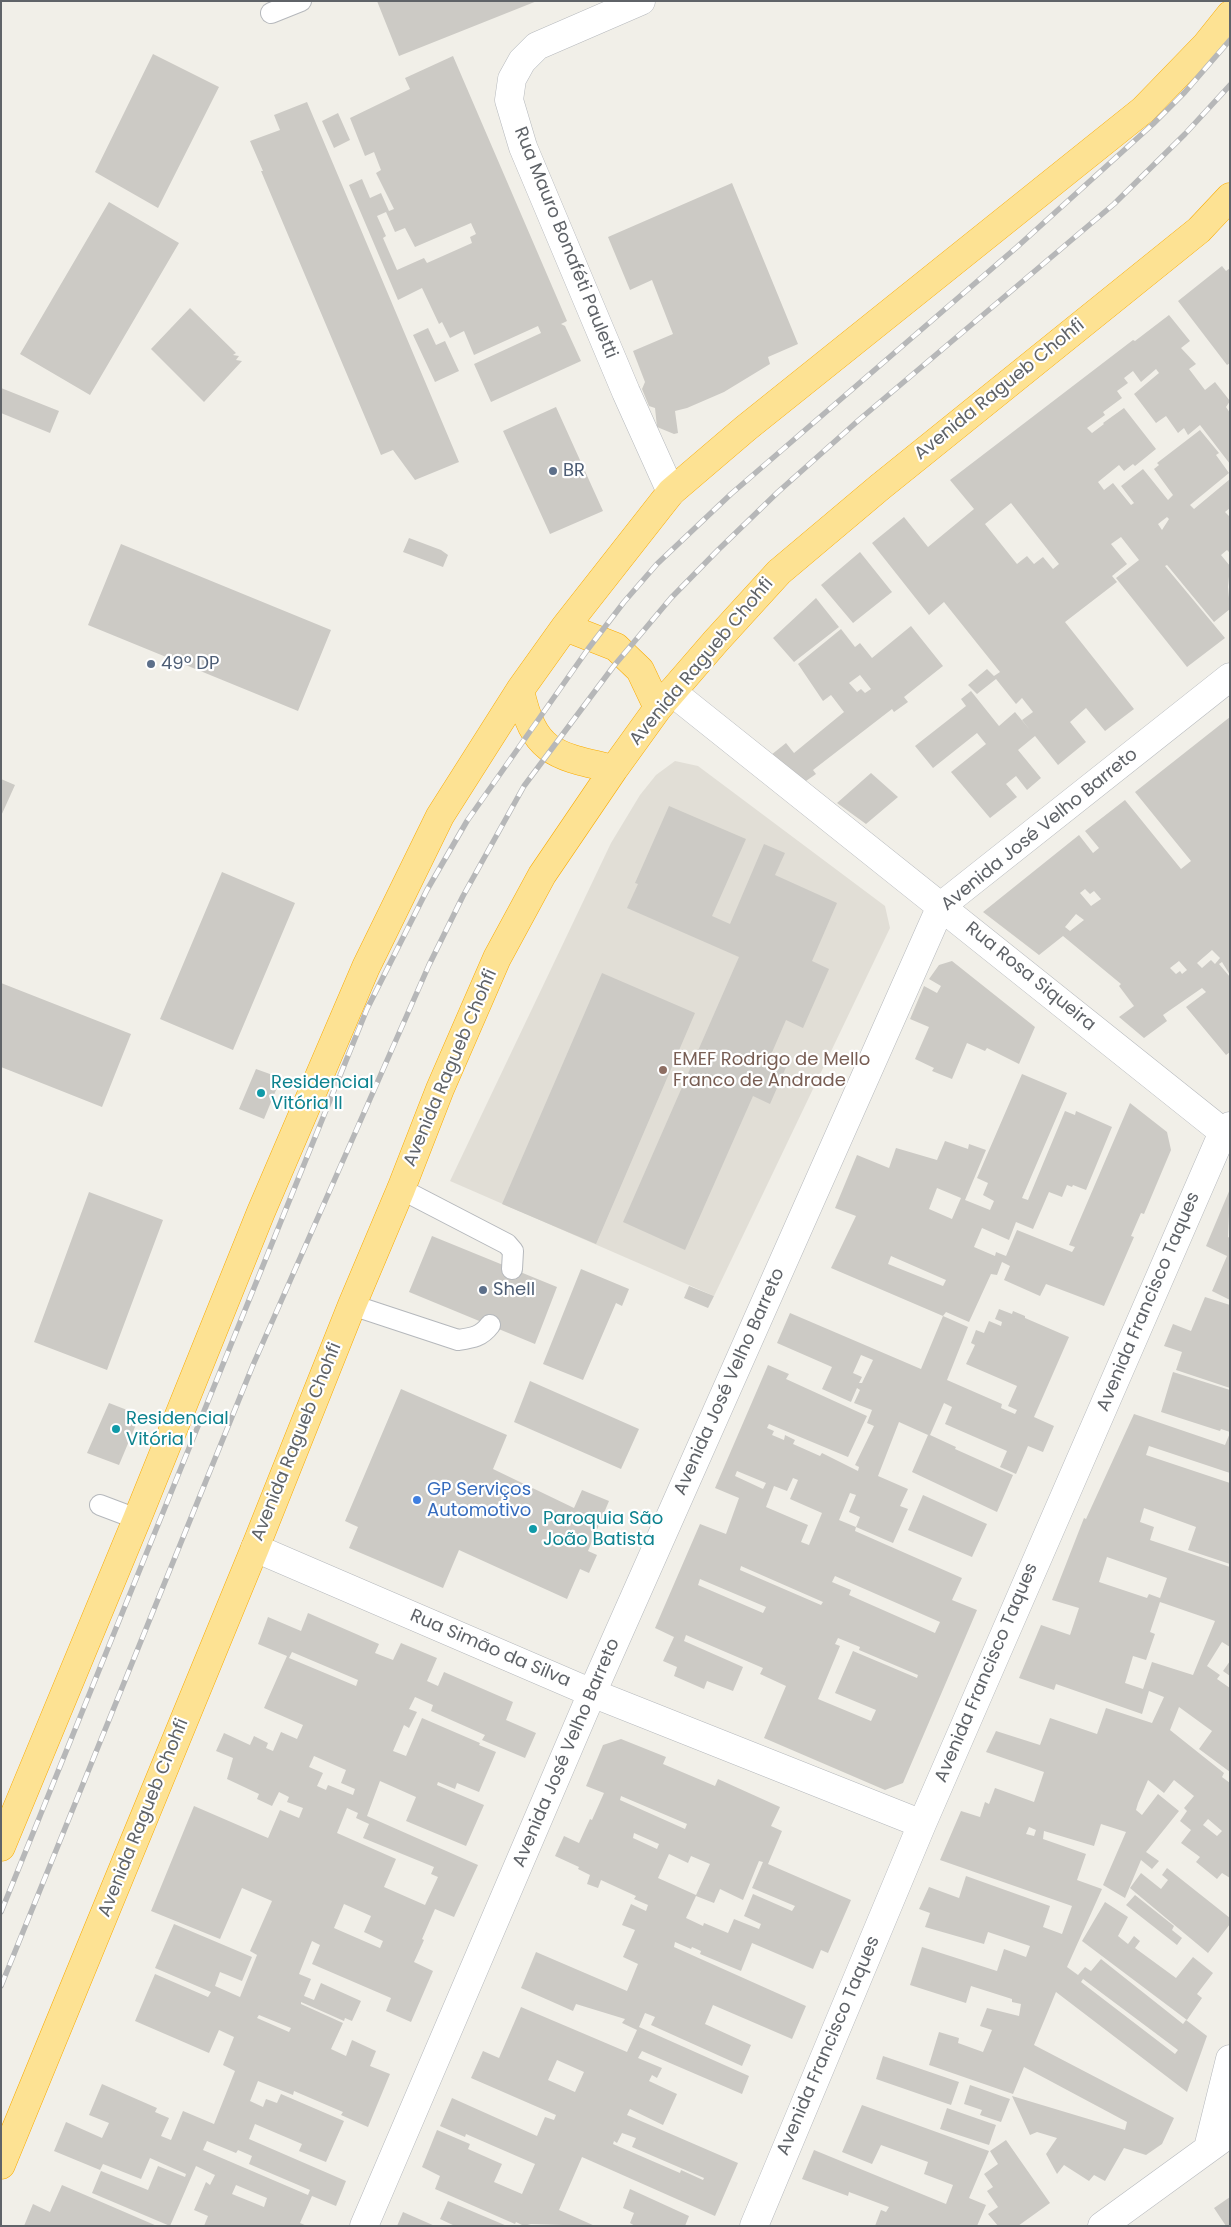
<!DOCTYPE html>
<meta charset="utf-8">
<style>
body{margin:0}
#map{position:relative;width:1231px;height:2227px;overflow:hidden;background:#f1efe8;font-family:Poppins,sans-serif}
canvas{display:block}
.frame{position:absolute;inset:0;border:2px solid #5f6368;pointer-events:none}
</style>
<div id="map">
<canvas width="1231" height="2227"></canvas>
<div class="frame"></div>
</div>
<script>
const c = document.querySelector('canvas').getContext('2d');
c.lineJoin = 'round';
function fill(path, color) { c.fillStyle = color; c.fill(path, 'evenodd'); }
function strokePath(path, color, width, dash) { c.strokeStyle = color; c.lineWidth = width; c.lineCap = dash ? 'butt' : 'round'; c.setLineDash(dash || []); c.stroke(path); }
function drawText(font, color, halo, rows, align = 'center') {
  c.font = font + ' Poppins,sans-serif'; c.lineWidth = 4.5; c.setLineDash([]); c.textBaseline = 'middle'; c.strokeStyle = halo; c.fillStyle = color; for (const [text, x, y, turn = 0] of rows) {
    c.save(); c.translate(x, y); c.rotate((+turn || 0) * Math.PI / 180); c.textAlign = isNaN(turn) ? turn : align; if (halo) c.strokeText(text, 0, 0); c.fillText(text, 0, 0); c.restore();
  }
}
const education = new Path2D(`
 M675 761 698 766 885 906 890 928 714 1296 450 1181 611 843 640 795 656 775Z`);
const building = new Path2D(`
 M377 1H537L399 56Z
 M153 54 219 87 158 208 95 172Z
 M453 56 567 321 561 324 565 326 581 361 491 402 474 364 541 333 538 326 474 355 464 331 450 338 442 322 439 324 422 288 398 300 349 185 362 179 370 198 381 193 389 211 394 209 376 173 381 170 374 152 365 156 350 118 410 89 405 78ZM386 212 395 232 405 228 415 247 471 223 476 234 470 237 472 243 427 263 424 258 397 270 383 238 386 236 377 216Z
 M307 102 459 462 415 480 393 450 381 455 261 171H263L250 141 280 130 274 115Z
 M338 113 350 140 334 148 322 121Z
 M732 183 798 344 768 357 770 364 724 392 687 408 675 411 678 433 674 434 657 427 655 408 649 406 642 389 645 382 633 351 673 334 652 280 630 290 608 237Z
 M109 202 179 243 90 395 20 354Z
 M1222 266 1226 271 1230 268V363L1227 365 1178 301Z
 M190 308 236 353 233 355 239 356 236 360 242 361 204 402 151 349Z
 M1169 315 1190 341 1181 348 1196 364 1189 369 1205 390 1215 382 1230 401 1226 407 1230 413V464L1200 425 1188 435 1184 428 1178 433 1166 416 1156 423 1134 394 1159 373 1156 369 1141 382 1133 371 1124 378 1128 383 1117 391 1122 398 1103 412 1105 415 1087 428 1092 433 1104 424 1103 423 1124 408 1156 449 1135 466 1133 464 1124 471 1119 465 1098 482 1104 490 1113 483 1131 505 1134 503 1121 486 1143 469 1168 500 1173 495 1154 469 1159 465 1157 463 1200 430 1219 453 1216 455 1229 473 1190 505 1194 509 1230 479V508L1225 512 1230 517V553L1227 550 1221 555 1230 566 1228 587 1230 609 1214 622 1167 565 1165 566 1225 638 1187 667 1116 578 1139 560 1121 537 1111 544 1127 564 1112 576 1117 582 1065 622 1134 709 1105 731 1086 708 1070 722 1086 742 1058 765 1035 736 1018 750 1041 778 1027 790 1016 776 1006 784 1017 797 990 818 951 772 986 744 977 733 933 768 915 746 966 706 961 699 971 691 999 726 1015 712 1030 730 1022 720 1033 712 1022 698 1016 704 996 679 977 694 968 685 987 669 994 676 1000 672 944 602 929 615 872 543 904 517 928 547 974 509 950 480 1133 340 1135 341ZM1011 503 1059 564 1053 569 1043 557 1034 564 1027 556 1017 564 985 524ZM1167 517 1169 519 1162 530 1158 524Z
 M428 328 436 345 445 341 459 371 435 382 413 335Z
 M1 388 59 411 50 433 1 413Z
 M556 407 603 511 550 534 503 431Z
 M409 538 441 550 448 555 443 567 403 552Z
 M121 544 331 630 298 711 88 625Z
 M860 552 892 592 853 623 821 585Z
 M816 598 839 627 794 662 773 638Z
 M911 626 943 666 904 697 908 702 894 712 892 709 813 770 816 774 806 781 771 755 786 743 794 753 844 712 831 695 823 701 798 664 841 629 855 647 860 643 872 658ZM860 675 871 689 865 693 861 689 857 692 849 683Z
 M1230 717V975L1222 962 1219 964 1230 977V1052L1226 1055 1186 1007 1206 992 1202 988 1163 1015 1167 1021 1144 1038 1119 1017 1134 1006 1119 986 1121 984 1063 936 1039 955 983 912 1079 835 1093 853 1099 848 1085 831 1125 800 1181 869 1191 861 1135 792ZM1085 889 1090 894 1094 891 1101 899 1091 906 1080 893ZM1076 914 1084 920 1070 931 1065 927ZM1212 950 1220 958 1215 964 1211 960 1202 968 1197 963ZM1179 961 1187 970 1182 974 1180 971 1176 974 1170 968Z
 M871 773 898 797 866 824 837 803Z
 M1 779 15 785 1 816Z
 M669 806 746 839 712 916 730 924 764 844 785 853 775 875 837 903 812 961 829 969 803 1028 786 1020 770 1057 787 1065 770 1104 753 1096 685 1250 623 1222 739 957 627 908 638 884 635 883Z
 M222 872 295 903 233 1050 160 1019Z
 M952 961 1035 1027 1019 1064 987 1048 985 1051 967 1043 952 1079 932 1071 934 1068 915 1059 929 1027 910 1019 924 986 937 993 941 986 929 979 939 965Z
 M602 973 695 1013 596 1244 502 1204Z
 M1 983 131 1034 102 1107 1 1067Z
 M256 1069 281 1078 264 1119 239 1109Z
 M1022 1074 1067 1093 1022 1198 1028 1200 1065 1111 1075 1115 1076 1111 1112 1127 1086 1190 1073 1185 1072 1187 1067 1185 1062 1197 1049 1192 1033 1229 1016 1222 1009 1240 982 1228 974 1247 995 1256 996 1252 1006 1256 1017 1230 1072 1252 1075 1247 1069 1245 1130 1103 1167 1132 1171 1150 1144 1214 1141 1213 1131 1236 1134 1237 1104 1306 1046 1284 1040 1296 1004 1280 1010 1266 1002 1262 997 1275 991 1274 969 1322 946 1312 943 1316 831 1268 856 1216 835 1208 857 1155 889 1168 896 1148 937 1160 945 1141 968 1149 969 1144 986 1150 965 1200 990 1210 994 1201 983 1195 988 1183 977 1178ZM937 1188 961 1198 952 1219 929 1209ZM891 1256 946 1280 943 1286 888 1264Z
 M1230 1189 1228 1237 1230 1238V1300L1212 1291 1227 1256 1206 1246Z
 M89 1192 163 1220 107 1370 34 1342Z
 M432 1236 557 1287 535 1344 409 1292Z
 M581 1269 629 1289 622 1306 616 1303 583 1380 543 1364Z
 M689 1286 714 1296 708 1308 684 1298Z
 M1205 1297 1230 1305V1388L1176 1370 1182 1352 1164 1346 1173 1324 1191 1331Z
 M999 1309 1012 1314 1013 1311 1025 1316V1318L1069 1337 1034 1417 1054 1426 1043 1452 1028 1446 1016 1474 1000 1467 1007 1451 945 1424 952 1407 944 1403 930 1435 956 1447 955 1449 1013 1475 997 1512 912 1472 928 1435 899 1422 878 1476 908 1489 900 1506 908 1509 893 1543 856 1527 860 1517 849 1512 856 1495 850 1493 839 1520 856 1527 855 1531 962 1578 952 1600 977 1610 903 1783 885 1790 764 1738 786 1686 760 1674 763 1668 686 1635 684 1641 743 1667 733 1691 707 1681 704 1689 674 1676 677 1667 663 1661 674 1637 655 1628 700 1524 726 1534 739 1498 715 1488 768 1365 789 1374 786 1379 867 1416 848 1457 769 1424 767 1428 774 1431 772 1435 784 1440 785 1435 795 1440 793 1444 820 1456 822 1453 858 1471 859 1467 855 1465 874 1426 867 1423 872 1410 854 1403 860 1390 857 1388 851 1402 822 1389 832 1367 777 1343 790 1313 921 1369 943 1316 968 1327 947 1380 1002 1404 1001 1408 1015 1414 1017 1410 1008 1406 1017 1386 966 1364 975 1345 971 1343 976 1330 984 1333 989 1321 1001 1326 1002 1322 995 1319ZM861 1355 873 1360 862 1383H859L862 1377 853 1373ZM737 1471 766 1483 763 1489 735 1476ZM793 1478 798 1480 790 1499 822 1513 809 1545 801 1542 808 1525 766 1507 774 1486 787 1491ZM741 1566 823 1602 821 1605 740 1570ZM835 1576 940 1622 935 1633 849 1595 851 1590 832 1582ZM700 1579 766 1607 763 1613 698 1585ZM838 1638 860 1647 859 1650 918 1675 917 1678 853 1651 835 1693 876 1710 871 1721 818 1699 840 1646 835 1644Z
 M1173 1372 1230 1390V1432L1221 1429 1220 1431 1161 1412Z
 M530 1381 639 1429 621 1469 514 1422Z
 M401 1389 507 1435 493 1469 574 1508 582 1490 609 1501 588 1551 597 1555 589 1573 580 1569 567 1599 459 1550 443 1588 349 1548 358 1527 345 1521Z
 M109 1403 140 1415 119 1465 87 1453Z
 M1134 1414 1225 1445 1230 1433V1473L1149 1446 1146 1455 1230 1483V1564L1188 1550 1196 1527 1144 1508 1140 1522 1154 1527 1150 1540 1230 1567V1647L1222 1642 1207 1666 1220 1675 1217 1679 1230 1688V1772L1199 1749 1212 1731 1179 1707 1170 1730 1224 1773 1222 1777 1230 1783V1878L1222 1873 1217 1879 1196 1862 1200 1857 1181 1843 1191 1830 1180 1821 1187 1811 1184 1808 1194 1796 1174 1780 1164 1793 1148 1780 1138 1803 1136 1810 1142 1815 1158 1794 1179 1811 1146 1852 1159 1861 1152 1869 1141 1860 1125 1898 1103 1885 1126 1832 1101 1824 1094 1846 1044 1831 1043 1839 1086 1854 1077 1880 1102 1889 1067 1967 1078 1975 1085 1967 1091 1971 1101 1959 1183 2024 1186 2020 1207 2036 1187 2092 1056 1992 1034 2045 1174 2118 1162 2144 1146 2155 1124 2148 1105 2181 1094 2175 1089 2181 1064 2165 1057 2174 1046 2154 1057 2138 1037 2132 1030 2135 1012 2096 1125 2130 1127 2122 1024 2067 1013 2094 929 2065 939 2032 959 2038 958 2043 983 2052 992 2030 980 2026 987 2008 1019 2016 1021 2004 1012 2002V1999L971 1986 966 2003 910 1985 922 1947 997 1971 1004 1949 1026 1957 1030 1946 988 1932 984 1944 925 1927 930 1913 919 1909 929 1887 959 1898 966 1876 1050 1906 1043 1927 1062 1934 1072 1906 940 1860 961 1811 980 1817 985 1802 989 1804 995 1788 1034 1802 1044 1772 986 1752 996 1731 1040 1745 1050 1718 1097 1734 1106 1708 1152 1723 1164 1697 1149 1691 1142 1714 1056 1684 1054 1690 1019 1678 1041 1625 1070 1635 1079 1608 1052 1600 1084 1518 1086 1519ZM1107 1557 1167 1578 1160 1598 1149 1594 1147 1598 1099 1582ZM1160 1602 1215 1621 1193 1675 1152 1662 1143 1689 1125 1683 1133 1656 1146 1660 1155 1634 1150 1632ZM1208 1819 1222 1831 1217 1836 1203 1825ZM1029 1827 1036 1830 1034 1836 1026 1834ZM1083 1979 1178 2050 1175 2054 1081 1982Z
 M923 1495 987 1524 972 1557 908 1530Z
 M308 1613 379 1644 375 1653 393 1660 401 1643 437 1658 427 1681 438 1686 444 1672 513 1702 506 1720 536 1733 525 1758 482 1740 485 1735 431 1711 433 1705 415 1697 409 1709 417 1712 409 1728 404 1725 393 1751 406 1756 422 1718 480 1743 479 1745 496 1752 479 1792 457 1783 455 1789 438 1782 437 1785 484 1805 466 1846 406 1821 416 1797 380 1781 367 1816 478 1865 454 1917 435 1909 422 1939 424 1940 414 1962 433 1971 411 2022 386 2011 391 1998 312 1964 320 1945 312 1941 299 1974 311 1979 304 1996 314 2000 321 1983 361 2001 352 2021 345 2018 344 2021 301 2002V2004L343 2023 331 2049 346 2056 352 2040 376 2051 370 2066 390 2074 368 2127 341 2115 343 2112 294 2091 293 2095 258 2081 250 2101 263 2107 266 2099 277 2103 281 2094 344 2121 326 2162 299 2151 302 2144 255 2124 249 2139 346 2181 336 2206 312 2196 300 2223 307 2226H204L208 2216 194 2210 206 2182 210 2185 215 2175 196 2166 170 2226 92 2193 101 2171 148 2190 158 2166 185 2177 186 2174 150 2158 141 2179 103 2164 100 2170 54 2151 66 2122 102 2138 109 2123 89 2115 102 2084 157 2108 155 2112 169 2118 161 2136 171 2140 183 2111 214 2124 235 2071 223 2065 234 2037 219 2030 209 2053 135 2021 155 1974 208 1997 211 1992 155 1968 174 1924 252 1957 242 1981 220 1972 215 1986 240 1997 257 1955 250 1951 272 1901 242 1888 220 1939 151 1911 194 1806 268 1838 280 1810 299 1818 303 1808 287 1802 289 1797 279 1792 272 1806 257 1799 259 1794 227 1779 233 1758 216 1751 224 1733 250 1745 254 1736 268 1743 266 1748 273 1751 281 1732 297 1739 303 1725 264 1708 287 1656 258 1644 268 1617 301 1631ZM292 1652 358 1680 356 1686 289 1658ZM314 1756 346 1770 341 1783 355 1789 353 1795 328 1785 326 1790 317 1786 323 1773 309 1767ZM347 1808 358 1813 356 1818 369 1824 363 1838 434 1867 431 1874 438 1877 425 1905 384 1887 396 1859 337 1833ZM344 1904 371 1916 364 1932 383 1941 380 1948 334 1928ZM259 2015 291 2028 289 2032 257 2018ZM207 2141 236 2153 238 2150 252 2156 249 2164 310 2190 308 2195 203 2150ZM236 2185 267 2198 264 2207 232 2194Z
 M1230 1661V1676L1223 1671Z
 M621 1739 666 1757 663 1764 715 1786 718 1779 780 1807 771 1826 782 1831 768 1864 851 1900 828 1953 821 1950 813 1969 752 1943 741 1971 700 1954 701 1951 692 1947 691 1949 675 1942 674 1947 806 2006 792 2039 713 2005 705 2024 751 2045 742 2066 651 2025 655 2017 645 2013 639 2027 749 2076 742 2094 642 2051 638 2058 662 2068 657 2078 652 2075 649 2081 677 2094 663 2125 630 2109 627 2115 738 2163 715 2216 582 2157 559 2210 595 2226 531 2224 524 2226 516 2222 515 2224 435 2189 440 2176 422 2167 437 2130 470 2144 468 2149 502 2164 494 2182 522 2194 535 2164 466 2134 465 2137 440 2126 452 2098 537 2136 545 2117 554 2120 556 2115 471 2078 483 2051 499 2058 521 2007 627 2052 637 2030 622 2023 625 2019 576 2004 573 2011 521 1988 536 1952 627 1991 638 1964 623 1957 635 1930 622 1925 631 1904 646 1911 648 1905 634 1899 636 1896 601 1880 598 1888 587 1884 590 1875 578 1869 579 1867 555 1856 564 1836 579 1843 590 1819 592 1820 604 1793 586 1786 603 1745ZM621 1796 687 1824 685 1829 620 1800ZM634 1833 659 1844 657 1849 633 1838ZM669 1854 688 1863 691 1856 710 1864 696 1895 658 1878ZM759 1861 763 1862 752 1888 795 1906 792 1911 753 1894 744 1916 761 1924 759 1929 734 1919 728 1933 704 1923 703 1926 686 1918 696 1896 714 1903 720 1889 743 1900ZM557 2060 584 2072 575 2092 548 2080ZM622 2133 636 2138 632 2147 704 2178 703 2180 681 2170 680 2173 613 2144 614 2141 617 2143Z
 M1167 1868 1230 1918V1924L1208 1953 1130 1888 1141 1873 1161 1889 1168 1880 1162 1875Z
 M1135 1895 1174 1926 1172 1930 1182 1938 1177 1945 1126 1905Z
 M1105 1902 1128 1917 1118 1936 1128 1944 1134 1936 1140 1941 1135 1948 1176 1978 1193 1957 1213 1973 1197 1994 1202 1998 1187 2020 1082 1941Z
 M883 2056 959 2082 951 2105 876 2079Z
 M970 2085 1010 2099 1001 2122 980 2115 982 2110 964 2104Z
 M862 2105 989 2151 969 2198 986 2205 977 2226H875L881 2210 886 2212 889 2207 849 2192 848 2196 802 2179 814 2150 946 2204 953 2185 924 2174 928 2162 881 2145 872 2164 842 2152Z
 M947 2108 996 2125 989 2145 940 2129Z
 M1006 2140 1050 2203 1018 2226H998L988 2214 998 2207 987 2191 993 2187 984 2174 998 2164 990 2151Z
 M62 2185 157 2226H24L33 2204 50 2212Z
 M630 2189 689 2216 685 2226H635L630 2223 634 2213 623 2208Z
 M1230 2197V2226H1226L1214 2208Z
 M448 2201 507 2226H455L440 2219Z
 M403 2212 435 2226H397Z`);
const lane = new Path2D(`
 M271 13 301 1
 M401 1189 507 1244 513 1251 512 1269
 M352 1305 458 1340C472 1338 481 1337 490 1325
 M100 1505 137 1519`);
const street = new Path2D(`
 M641 1 537 46 522 61 512 79 509 100 523 147 626 392 671 492
 M672 692 1223 1132
 M255 1548 592 1693 922 1824
 M1208 2148 1230 2059
 M364 2226 592 1693 941 906 1230 677
 M754 2226 922 1824 1223 1132 1230 1126
 M1102 2226 1230 2133`);
const highway = new Path2D(`
 M565 627 616 647 640 670 658 708
 M520 690C534 754 556 756 614 769
 M1 1847 137 1519 261 1212 366 967 440 816 520 690 565 627 671 492 746 428 1143 110 1206 45 1230 15
 M1 2165 255 1548 352 1305 401 1189 440 1089 497 958 542 875 614 769 658 708 716 641 779 572 880 487 1199 230 1230 197`);
const rail = new Path2D(`
 M1 1912 367 1009 427 890 467 821 588 649 624 602 657 564 731 494 1017 247 1153 124 1185 92 1230 40
 M1 1986 253 1365 429 965 463 896 524 786 613 667 671 598 718 550 778 492 860 419 1114 204 1185 134 1230 85`);
const markers = [
 [553,471,5,"#5c6f8a"],
 [151,664,5,"#5c6f8a"],
 [663,1070,5,"#8d6e63"],
 [261,1093,5,"#0f9aa8"],
 [483,1290,5,"#5c6f8a"],
 [116,1429,5,"#0f9aa8"],
 [417,1500,5,"#3f7fe0"],
 [533,1529,5,"#0f9aa8"]
];
const streetNames = [
 ["Rua Mauro Bonaféti Pauletti",565,243,68],
 ["Avenida Ragueb Chohfi",1000,390,-39],
 ["Avenida Ragueb Chohfi",702,662,-50],
 ["Avenida José Velho Barreto",1040,830,-39],
 ["Rua Rosa Siqueira",1030,977,39],
 ["Avenida Ragueb Chohfi",451,1068,-67],
 ["Avenida Francisco Taques",1149,1302,-67],
 ["Avenida José Velho Barreto",730,1382,-66],
 ["Avenida Ragueb Chohfi",297,1442,-68],
 ["Rua Simão da Silva",490,1649,23],
 ["Avenida Francisco Taques",987,1673,-67],
 ["Avenida José Velho Barreto",567,1753,-67],
 ["Avenida Ragueb Chohfi",144,1818,-68],
 ["Avenida Francisco Taques",829,2046,-67]
];
const serviceNames = [
 ["BR",563,471],
 ["49º DP",161,664],
 ["Shell",493,1290]
];
const educationNames = [
 ["EMEF Rodrigo de Mello",673,1060],
 ["Franco de Andrade",673,1081]
];
const cultureNames = [
 ["Residencial",271,1083],
 ["Vitória II",271,1104],
 ["Residencial",126,1419],
 ["Vitória I",126,1440],
 ["Paroquia São",543,1519],
 ["João Batista",543,1540]
];
const shopNames = [
 ["GP Serviços",427,1490],
 ["Automotivo",427,1511]
];
fill(education, '#e1ded6');
fill(building, '#cccac5');
strokePath(lane, '#b5b8bc', 22);
strokePath(street, '#b5b8bc', 29);
strokePath(highway, '#f9ab00', 29);
strokePath(lane, '#fff', 20);
strokePath(street, '#fff', 28);
strokePath(highway, '#fde293', 28);
strokePath(rail, '#b6b7b8', 5.5);
strokePath(rail, '#fff', 4, [11]);
for (const [x, y, r, color] of markers) { const dot = new Path2D(); dot.arc(x, y, r, 0, 2 * Math.PI); c.fillStyle = color; c.fill(dot); strokePath(dot, '#fff', 2); }
drawText('18px', '#5f6368', '#fff', streetNames);
drawText('18px', '#4e5e75', '#fff', serviceNames, 'left');
drawText('18px', '#785e54', '#fff', educationNames, 'left');
drawText('18px', '#0d838f', '#fff', cultureNames, 'left');
drawText('18px', '#366cbe', '#fff', shopNames, 'left');
</script>
